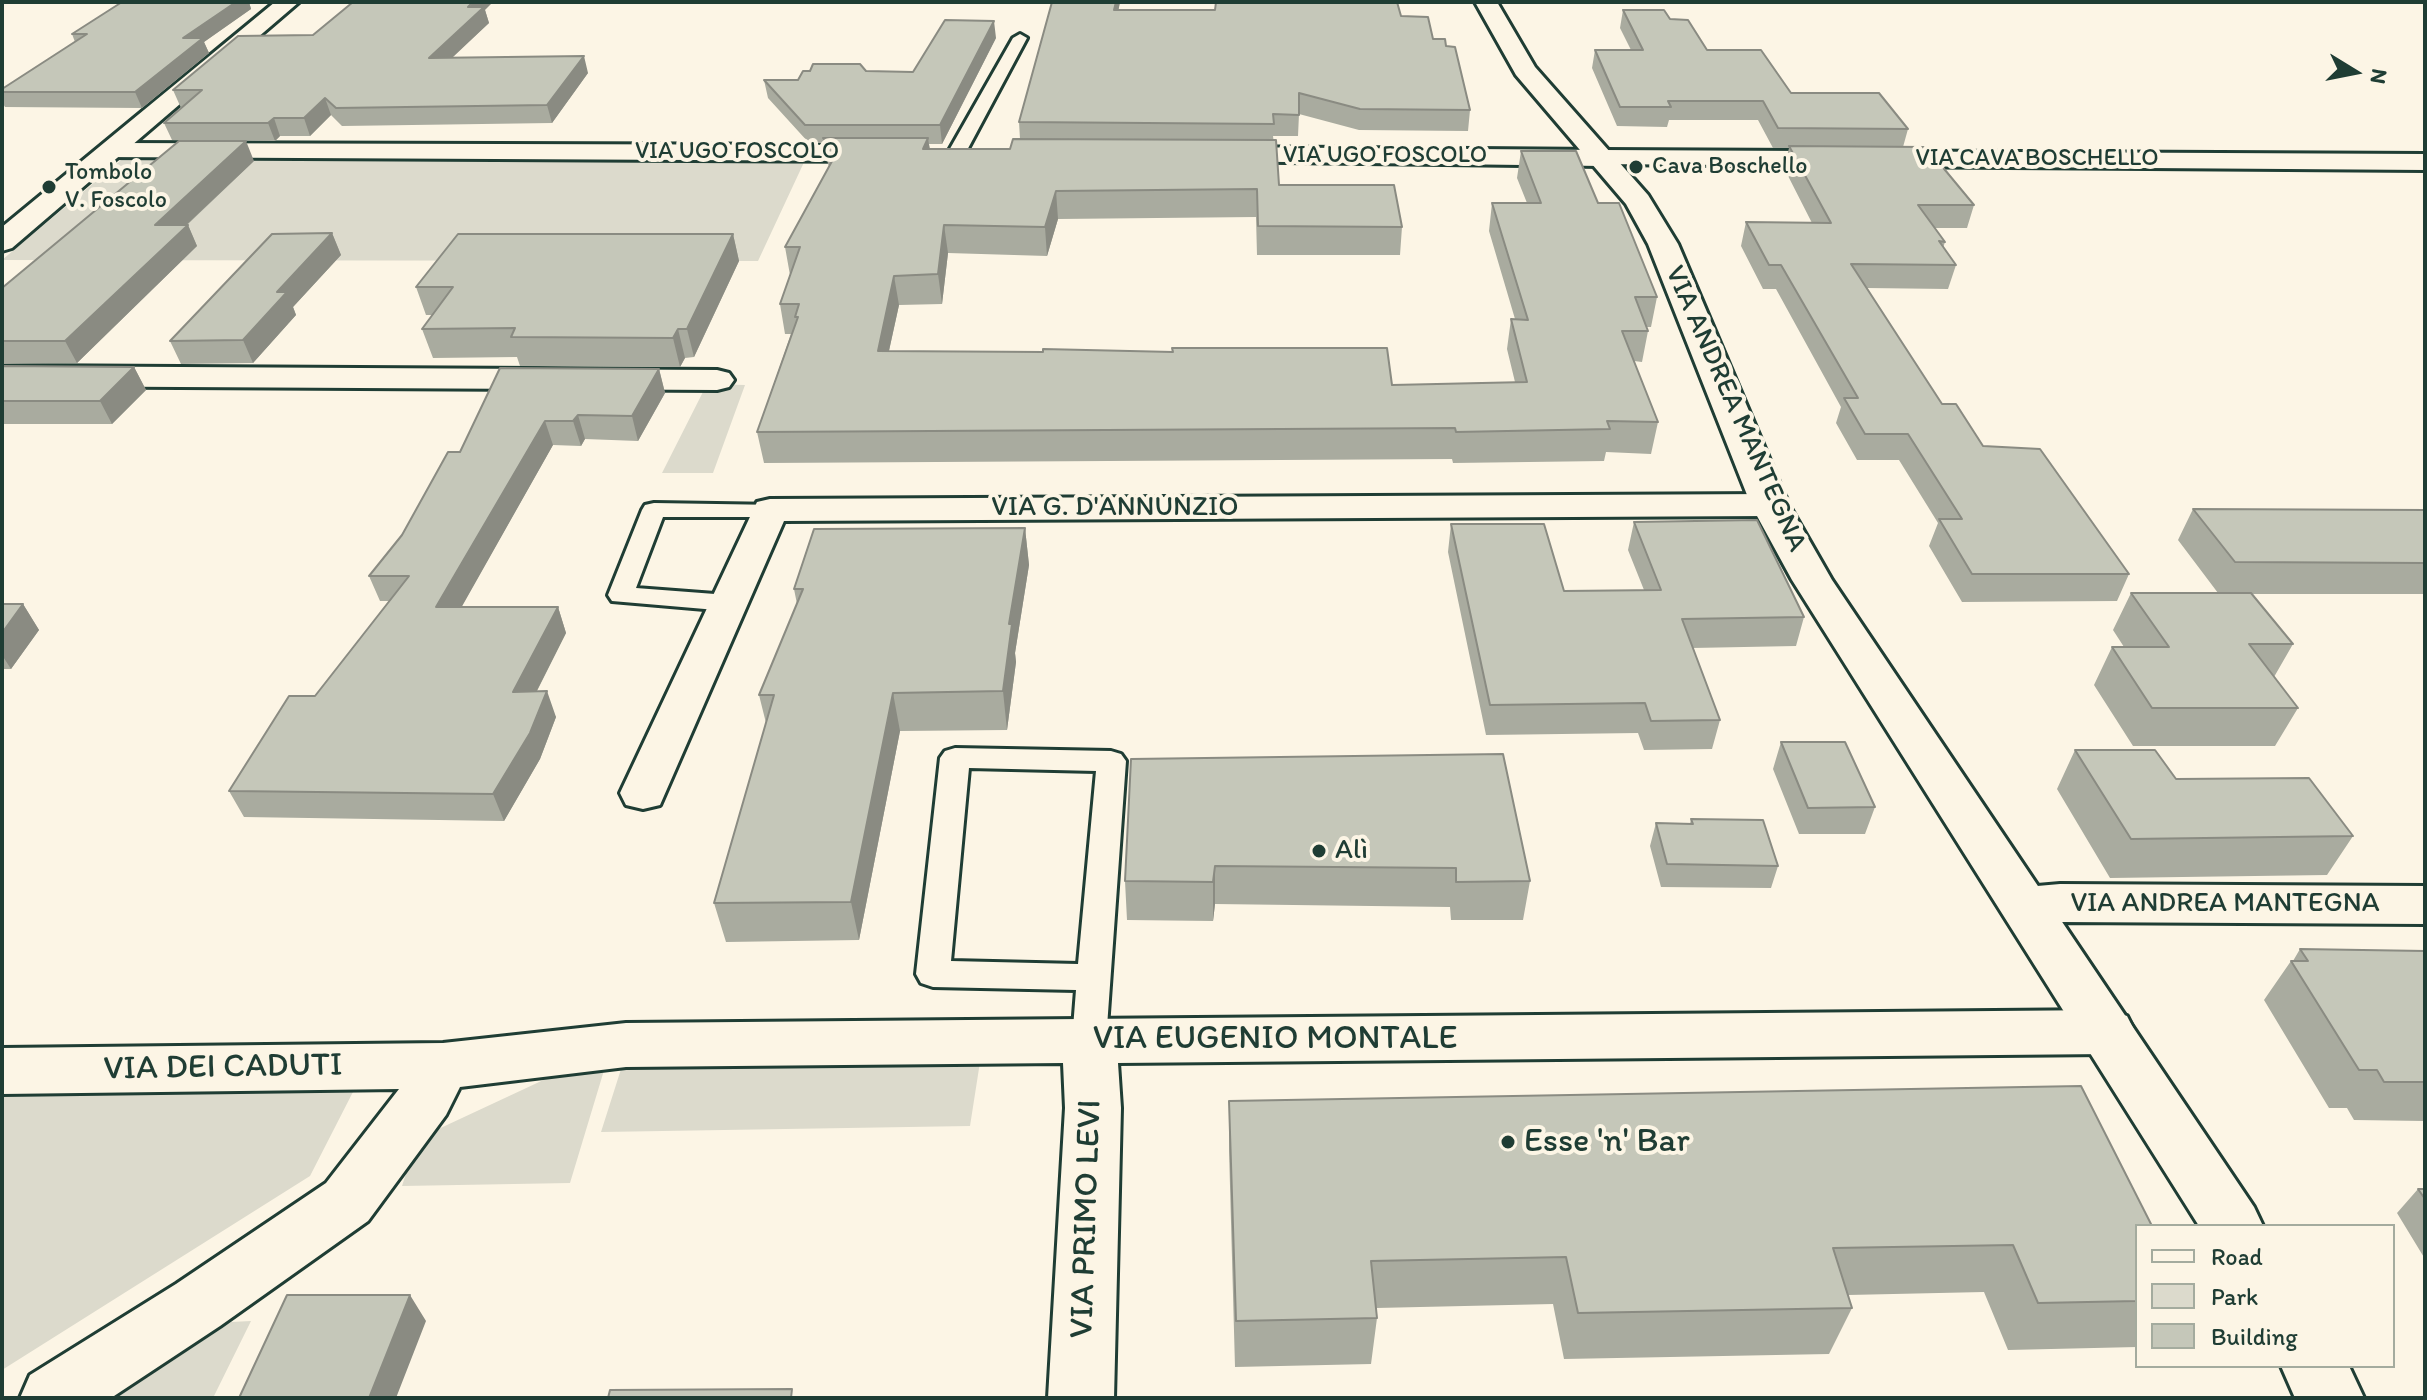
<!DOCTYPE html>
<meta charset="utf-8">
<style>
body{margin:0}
#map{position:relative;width:2427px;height:1400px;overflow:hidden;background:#fcf5e5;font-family:Itim,sans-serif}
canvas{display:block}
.frame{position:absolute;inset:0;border:4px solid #1f3d34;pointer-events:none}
.legend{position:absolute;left:2135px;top:1224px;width:260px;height:144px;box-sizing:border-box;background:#fcf5e5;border:2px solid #a4ab9e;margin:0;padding:10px 14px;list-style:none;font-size:24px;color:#1f3d34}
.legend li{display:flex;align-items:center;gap:16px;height:40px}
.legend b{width:40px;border:2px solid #a4ab9e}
.north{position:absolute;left:2315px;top:32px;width:80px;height:80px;-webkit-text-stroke:6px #fcf5e5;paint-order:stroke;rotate:100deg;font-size:22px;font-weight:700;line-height:32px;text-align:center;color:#1f3d34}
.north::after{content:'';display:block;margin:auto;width:28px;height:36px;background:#1f3d34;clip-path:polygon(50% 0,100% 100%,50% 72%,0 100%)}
</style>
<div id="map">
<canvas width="2427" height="1400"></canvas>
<div class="frame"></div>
<ul class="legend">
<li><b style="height:10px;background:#fcf5e5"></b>Road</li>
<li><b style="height:22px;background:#dcdacc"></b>Park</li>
<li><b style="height:22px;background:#c5c7b9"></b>Building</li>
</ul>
<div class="north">N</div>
</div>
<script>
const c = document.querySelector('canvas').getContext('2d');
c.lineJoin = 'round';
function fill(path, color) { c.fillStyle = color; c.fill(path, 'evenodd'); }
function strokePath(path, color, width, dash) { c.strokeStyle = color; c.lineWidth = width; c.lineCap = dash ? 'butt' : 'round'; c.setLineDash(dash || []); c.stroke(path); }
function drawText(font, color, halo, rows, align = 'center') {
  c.font = font + ' Itim,sans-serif'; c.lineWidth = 8; c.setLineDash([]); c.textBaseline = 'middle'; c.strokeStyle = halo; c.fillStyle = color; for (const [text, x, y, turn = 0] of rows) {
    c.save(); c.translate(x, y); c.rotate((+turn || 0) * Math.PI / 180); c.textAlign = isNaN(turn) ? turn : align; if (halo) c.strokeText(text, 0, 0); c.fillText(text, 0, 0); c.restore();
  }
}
const green = new Path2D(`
 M142 156 806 158 758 261 2 260 121 160Z
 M707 384 745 385 713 473H662Z
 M980 1062 970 1126 601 1132 622 1066Z
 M605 1067 570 1183 402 1186 417 1139 552 1076Z
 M2 1088H355L310 1176 2 1370Z
 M251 1321 213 1398H116L231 1322Z`);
const service = new Path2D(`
 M1020 34 1027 38 965 154 962 158H950L947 154 1013 38Z
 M654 503 779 505 782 510 779 515 770 517H663L636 588 728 595 737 597 741 603 737 609 728 611 612 601 608 595 642 510 645 505Z
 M955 748 1111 751 1121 754 1126 761 1106 1041 1101 1051 1089 1055 1077 1051 1072 1041 1076 990 933 987 921 983 916 974 940 758 945 751ZM969 768 1096 771 1078 964 951 961Z`);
const minor = new Path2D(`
 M1602 150 2425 154V170L1592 164 1589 158 1592 152Z
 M2 366 717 370 729 373 734 380 729 387 717 390 2 386Z
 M1770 494 1783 497 1789 505 1783 513 1770 516 784 521 660 805 643 809 626 805 620 793 757 502 770 499Z
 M2060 884 2425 886V924L2060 922 2026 925 2008 919 2001 906 2008 893 2026 887Z
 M2108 1010 2127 1016 2135 1032 2127 1048 2108 1054 1118 1063 1121 1108 1114 1398H1048L1065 1108 1063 1063 626 1067 460 1087 446 1115 368 1221 220 1326 111 1398H20L30 1375 176 1284 326 1183 399 1089 2 1094V1048L443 1043 626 1023Z`);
const tertiary = new Path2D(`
 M112 143 887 145 896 147 900 153 896 159 887 161 103 157 99 151 103 145Z
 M1216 147 1602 150 1612 152 1615 158 1612 164 1602 166 1206 161 1203 155 1206 149Z`);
const secondary = new Path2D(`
 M275 2H299L12 248 2 251V227Z
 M1475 2H1497L1535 67 1648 195 1678 244 1789 505 1832 580 2254 1207 2263 1226H2199L1792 580 1751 505 1648 244 1626 204 1516 75Z
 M2281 1366H2349L2364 1398H2295Z`);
const wall = new Path2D(`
 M122 2H249L251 9 204 42 209 53 142 108 5 107 2 102V89L75 42 72 34Z
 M1120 2 1118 10 1401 16 1433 39 1446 46 1470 110 1468 131 1359 130 1299 114 1298 136H1273L1279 185 1402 227 1400 255H1257L1256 217 1058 219 1047 256 948 253 942 304 899 305 889 351 1392 385 1515 382 1507 349 1511 319H1515L1489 231 1492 203H1527L1517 178 1521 151 1598 203 1657 297 1651 327H1646L1648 331 1642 362 1634 361 1658 422 1651 454 1606 452 1604 461 1453 463 1452 459 764 463 757 432 791 334H785L780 304 790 275 785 247 829 166 828 164 824 143H809L768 98 764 80H798L866 71 913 72 996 38 942 144H929L930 149H1010L1020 139 1019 122Z
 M485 10 489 23 452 57 588 73 552 123 342 126 331 115 310 136H280L275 141 172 140 164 123 181 108 173 90 313 35Z
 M1623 10 1670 19 1707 50 1791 93 1908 129 1903 147 1974 205 1967 228H1935L1945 242 1943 248 1956 265 1948 289 1867 288 1942 404 1983 446 2129 574 2117 601 1962 602 1929 546 1938 523 1899 460H1857L1836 423 1841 407 1776 289H1763L1741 246 1746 222 1812 223 1784 168 1789 148H1773L1758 120H1669L1667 127 1617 126 1592 68 1595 50H1631L1620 28Z
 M254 161 187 225H188L197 246 77 363 2 364V288Z
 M332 233 341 255 293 307 296 315 253 363 181 364 170 341Z
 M733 234 739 261 694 357 685 358 680 367 520 366 517 357 433 358 422 329 433 315H426L416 287Z
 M2 366 134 367 146 390 112 424H2Z
 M659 369 665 393 638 441 585 439 581 446 553 445 461 607H558L566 633 537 691 556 717 540 759 504 821 244 817 229 791 315 696 389 601H380L369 576 402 535 460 452Z
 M2193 509 2425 510V594H2252L2293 644 2274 677 2298 708 2275 746H2133L2094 685 2112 647H2124L2113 630 2131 593H2218L2178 540Z
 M1634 522 1804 617 1796 646 1692 648 1720 720 1712 749 1644 750 1638 733 1486 735 1448 552 1451 524 1564 591 1644 590 1628 550Z
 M1025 528 1029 565 1015 653 1016 662 1007 730 900 731 859 940 726 942 714 903 766 723 759 695 797 604 794 589Z
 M2 604H23L39 630 11 669H2Z
 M1781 742 1875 807 1865 834H1799L1773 769Z
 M2075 750 2176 779 2353 836 2327 875 2110 878 2057 789Z
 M1131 759 1530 881 1523 920H1451L1450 907 1215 904 1213 921 1127 920 1125 881Z
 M1691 819 1778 866 1771 888 1661 887 1650 846 1656 823 1690 824Z
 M2300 949 2425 951V1121L2354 1120 2347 1108H2329L2264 1000 2291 961H2293Z
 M1229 1101 2137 1226V1347L2008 1350 1984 1292 1848 1295 1852 1308 1829 1354 1564 1359 1553 1304 1376 1308 1377 1318 1371 1364 1235 1367 1229 1150Z
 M2418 1189H2425V1259L2397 1213Z`);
const shadedWall = new Path2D(`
 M236 2H249L251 9 204 42 209 53 142 108 135 92 183 38Z
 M473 2H493L485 10 489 23 434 75 429 58Z
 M1116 2H1120L1115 29 1114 10Z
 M994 21 996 38 942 144 940 125Z
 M584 56 588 73 552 123 547 105Z
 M325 98 331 115 310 136 304 118Z
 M274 118 280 136 275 141 268 123Z
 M928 138 932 165 923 149Z
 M246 141 254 161 164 246 155 225Z
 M1056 191 1058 219 1047 256 1045 227Z
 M188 225 197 246 77 363 65 341Z
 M944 225 948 253 942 304 938 274Z
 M332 233 341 255 293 307 296 315 253 363 243 340 277 292Z
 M733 234 739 261 694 357 687 329Z
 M894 276 899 305 882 382 878 351Z
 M678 329 685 358 680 367 673 338Z
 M134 367 146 390 112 424 100 401Z
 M659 369 665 393 638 441 632 416Z
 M578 415 585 439 581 446 573 421Z
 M545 421 553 445 447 633 436 607Z
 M1025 528 1029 565 1015 653 1016 662 1007 730 1003 691 1009 624Z
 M23 604 39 630 11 669 2 655V633Z
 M558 607 566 633 523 718 513 692Z
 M547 691 556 717 540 759 504 821 493 794Z
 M893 693 900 731 859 940 851 902Z
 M1215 866V904L1213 921V882Z
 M410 1295 426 1321 396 1398H369Z`);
const building = new Path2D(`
 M122 2H236L183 38H203L135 92H2V89L87 34H72Z
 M353 2H473L468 7H484L429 58 584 56 547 105 336 108 325 98 304 118H274L268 123H164L202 90H173L238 36 313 35Z
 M1052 2H1116L1114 10H1215L1216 2H1397L1401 16 1428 17 1433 39H1445L1446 46 1455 47 1470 110 1360 109 1299 93V115L1273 114 1274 124 1019 122Z
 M1623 10H1664L1670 19 1688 20 1707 50H1761L1791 93H1879L1908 129 1778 128 1763 101H1668L1671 107H1620L1595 50H1643Z
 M945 20 994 21 940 125H805L764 80H798L803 71H810L813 64H860L866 71 913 72Z
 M823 138H928L923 149H1010L1013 139 1276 140 1279 185H1394L1402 227 1258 226 1257 189 1056 191 1045 227 944 225 938 274 894 276 878 351 1043 352V349L1173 352 1172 348H1387L1392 385 1527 382 1511 319 1528 320 1492 203H1541L1521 151H1576L1598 203H1619L1657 297H1635L1648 331H1622L1658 422 1607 421 1610 429 1456 432 1455 428 757 432 798 317H795L799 304H780L800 247H785L837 152Z
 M179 141H246L155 225H188L65 341H2V288Z
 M1789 146 1926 147 1974 205H1918L1945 242 1939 241 1956 265 1851 264 1942 404H1956L1983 446 2040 449 2129 574H1972L1939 519H1962L1908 434H1865L1844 398H1858L1781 265H1769L1746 222 1831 223Z
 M332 233 277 292H287L243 340 170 341 272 234Z
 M458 234H733L687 329H678L673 338 511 337 515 328 422 329 453 287H416Z
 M2 366 134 367 100 401H2Z
 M500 368 659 369 632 416 578 415 573 421H545L436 607H558L513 692 547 691 530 733 493 794 229 791 289 696H315L409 576H369L402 535 448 452H460Z
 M2193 509 2425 510V563L2235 562Z
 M1757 520 1804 617 1682 619 1720 720 1651 721 1645 703 1490 705 1451 524H1544L1564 591 1661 590 1634 522Z
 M1025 528 1009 624H1012L1003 691 893 693 851 902 714 903 774 695H759L803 589H794L814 529Z
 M2131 593H2251L2293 644H2249L2298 708H2152L2112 647H2169Z
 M2 604H23L2 633Z
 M1781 742H1845L1875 807 1808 808Z
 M2075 750H2155L2176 779 2309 778 2353 836 2131 839Z
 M1503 754 1530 881 1456 882V868L1215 866 1213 882 1125 881 1131 759Z
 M1691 819 1763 820 1778 866 1667 864 1656 823 1693 824Z
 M2300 949 2425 951V1082H2384L2377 1070H2359L2291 961H2308Z
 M2081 1086 2152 1226H2137V1301L2038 1303 2013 1245 1833 1248 1852 1308 1578 1313 1566 1257 1371 1261 1377 1318 1236 1321 1229 1101Z
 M2418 1189H2425V1199Z
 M287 1295H410L369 1398H239Z
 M792 1389 791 1398H608L610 1390Z`);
const markers = [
 [1636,167,8,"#1f3d34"],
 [49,187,8,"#1f3d34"],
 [1319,851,8,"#1f3d34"],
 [1508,1142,8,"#1f3d34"]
];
const farStreetnames = [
 ["VIA UGO FOSCOLO",737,152],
 ["VIA UGO FOSCOLO",1385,156],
 ["VIA CAVA BOSCHELLO",2037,159]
];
const farPoinames = [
 ["Cava Boschello",1652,167],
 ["Tombolo",65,173],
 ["V. Foscolo",65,201]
];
const streetNames = [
 ["VIA ANDREA MANTEGNA",1735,409,66],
 ["VIA G. D'ANNUNZIO",1115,508],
 ["VIA ANDREA MANTEGNA",2225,904]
];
const poiNames = [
 ["Alì",1335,851]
];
const nearStreetnames = [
 ["VIA EUGENIO MONTALE",1275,1039],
 ["VIA DEI CADUTI",223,1068,-1],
 ["VIA PRIMO LEVI",1087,1219,-88]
];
const nearPoinames = [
 ["Esse 'n' Bar",1524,1142]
];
fill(green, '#dcdacc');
strokePath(service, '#1f3d34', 6);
strokePath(minor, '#1f3d34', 6);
strokePath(tertiary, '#1f3d34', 6);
strokePath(secondary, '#1f3d34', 6);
fill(service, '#fcf5e5');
fill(minor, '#fcf5e5');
fill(tertiary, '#fcf5e5');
fill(secondary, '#fcf5e5');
fill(wall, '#a9ab9f');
fill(shadedWall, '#8a8b82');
fill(building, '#c5c7b9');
strokePath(building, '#8a8b82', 2);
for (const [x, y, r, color] of markers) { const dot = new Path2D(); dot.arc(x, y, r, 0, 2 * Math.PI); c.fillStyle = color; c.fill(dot); strokePath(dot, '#fcf5e5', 3); }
drawText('24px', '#1f3d34', '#fcf5e5', farStreetnames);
drawText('24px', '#1f3d34', '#fcf5e5', farPoinames, 'left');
drawText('28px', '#1f3d34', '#fcf5e5', streetNames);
drawText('28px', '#1f3d34', '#fcf5e5', poiNames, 'left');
drawText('34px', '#1f3d34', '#fcf5e5', nearStreetnames);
drawText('34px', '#1f3d34', '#fcf5e5', nearPoinames, 'left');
</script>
